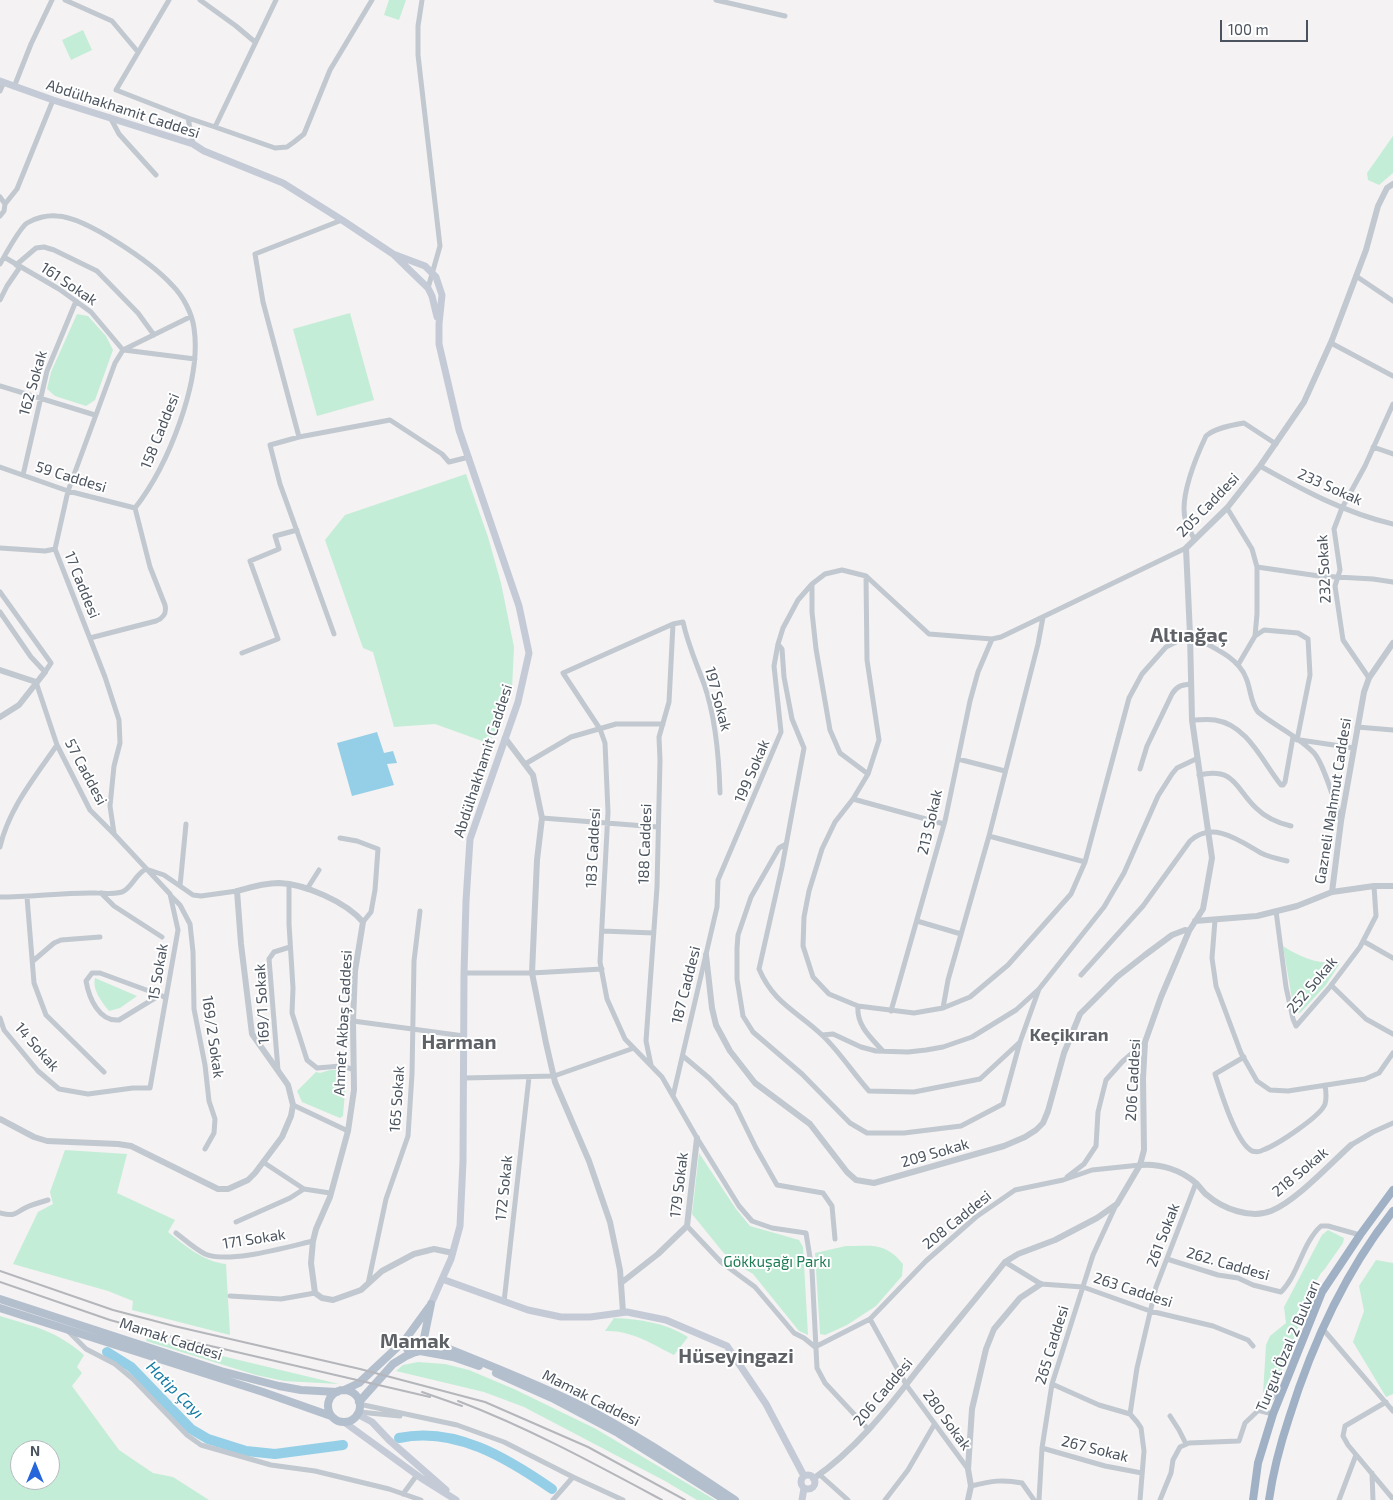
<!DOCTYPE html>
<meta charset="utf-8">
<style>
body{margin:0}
#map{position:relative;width:1393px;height:1500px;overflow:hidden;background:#f4f2f2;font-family:"Exo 2",sans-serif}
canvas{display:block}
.north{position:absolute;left:10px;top:1440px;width:50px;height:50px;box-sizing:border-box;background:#fff;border:1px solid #b7babf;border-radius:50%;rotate:0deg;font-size:14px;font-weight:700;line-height:20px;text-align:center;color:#4a535e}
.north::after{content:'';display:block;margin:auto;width:18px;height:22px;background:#2666da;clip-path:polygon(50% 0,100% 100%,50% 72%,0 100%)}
.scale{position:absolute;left:1220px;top:20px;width:88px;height:22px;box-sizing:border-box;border:2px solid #4a535e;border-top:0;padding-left:6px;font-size:15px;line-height:18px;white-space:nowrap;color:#4a535e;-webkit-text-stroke:4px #fff;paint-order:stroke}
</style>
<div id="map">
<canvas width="1393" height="1500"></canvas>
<div class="north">N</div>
<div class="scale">100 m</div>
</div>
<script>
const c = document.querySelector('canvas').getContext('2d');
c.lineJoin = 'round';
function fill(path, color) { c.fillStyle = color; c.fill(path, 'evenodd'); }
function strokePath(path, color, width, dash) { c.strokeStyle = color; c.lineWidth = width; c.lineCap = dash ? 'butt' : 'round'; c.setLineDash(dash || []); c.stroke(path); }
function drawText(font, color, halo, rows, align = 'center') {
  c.font = font + ' "Exo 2",sans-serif'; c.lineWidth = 4; c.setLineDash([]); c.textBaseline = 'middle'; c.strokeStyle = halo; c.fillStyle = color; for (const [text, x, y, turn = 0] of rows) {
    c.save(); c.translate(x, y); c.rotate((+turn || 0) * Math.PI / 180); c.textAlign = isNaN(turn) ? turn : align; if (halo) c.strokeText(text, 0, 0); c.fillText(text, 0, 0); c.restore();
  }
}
const green = new Path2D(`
 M389 0H406L399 20 384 15Z
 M83 30 92 50 71 60 62 40Z
 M1393 136V173L1379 185 1368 180 1367 173Z
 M350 313 374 400 317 416 293 329Z
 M77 314 88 316 106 336 113 350 95 400 86 406 55 396 47 389 51 372Z
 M466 474 488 537 501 583 514 647 512 689 496 735 485 742 435 724 394 727 373 652 363 648 325 540 345 515Z
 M1283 946C1301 958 1318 964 1340 963L1326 985 1300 1013H1296L1294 1011Z
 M95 978 137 996 120 1008 109 1011C102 1002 92 990 95 978Z
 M330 1070H340L346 1080 343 1116 340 1118 302 1102 297 1091 316 1072 320 1073Z
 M65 1150 127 1154 117 1193 175 1220 168 1232C184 1245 204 1262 226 1264L230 1335 132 1310 133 1301 108 1291 13 1264 38 1212 53 1204 50 1192Z
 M699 1153 736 1209 750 1226 799 1240 803 1247 808 1335 799 1331 753 1274 733 1262 722 1251 692 1214Z
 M1328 1230 1344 1238 1343 1243 1324 1270 1321 1273 1294 1319 1298 1328C1290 1348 1281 1382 1263 1394L1266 1345 1270 1336 1286 1323 1284 1307 1322 1235Z
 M846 1246C872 1246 885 1242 903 1264L902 1276 876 1306 847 1325 825 1335 820 1334 815 1253Z
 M1376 1260 1393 1263V1394L1386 1397 1353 1342 1364 1311 1359 1286Z
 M0 1316C35 1327 55 1330 84 1355L77 1367 82 1373 72 1386 119 1450 153 1473 173 1477 209 1500H0ZM20 1450H50V1480H20Z
 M614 1318C640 1319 666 1323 688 1337L674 1355C652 1344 631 1330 605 1331Z
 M147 1338 339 1384 284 1381 256 1375 146 1341Z
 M418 1362 445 1364 469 1370 514 1389 596 1429 715 1500H697L665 1481 524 1407 484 1392 396 1371 403 1365Z`);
const water = new Path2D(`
 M377 732 384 753 393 751 397 763 387 764 394 785 352 796 337 743Z`);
const river = new Path2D(`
 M107 1352 131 1367 191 1429 208 1439 246 1451 275 1454 343 1445
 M399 1438C455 1426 507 1458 552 1489`);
const minor = new Path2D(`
 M65 0 112 21 138 52
 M169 0 116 90 188 118 193 144
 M200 0 236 26 255 42
 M422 0 418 26V55L440 246 428 288
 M716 0 785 16
 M14 87 31 44 52 0
 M0 91 4 82
 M110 117 119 134 156 175
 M188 118 215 127 276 0
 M215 127 275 148 287 147 294 142 304 134 330 70 372 0
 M0 197 5 204
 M0 216 4 211 5 204 17 189 53 100
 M342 220 255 254 263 302 299 437 390 420 442 454 449 462 469 457
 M4 257 59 289 91 312 123 350
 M0 264C5 255 21 227 27 223 35 218 47 215 57 216 86 217 152 263 172 285 183 296 192 313 194 328 202 381 168 466 135 508L150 567 165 605C167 614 163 618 156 621L90 638
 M16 265 36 248 44 247 54 250 97 271 138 313 154 335
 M1356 276 1393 301
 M0 300 7 286 20 267
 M1331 343 1393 376
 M124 350 195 359
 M0 386 95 415
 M299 437 270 445 280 484 334 634
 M1373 447 1393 454
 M1260 466C1303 490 1345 513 1393 524
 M0 467 68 491 135 508
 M23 475 47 371 76 301
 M1227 508 1252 549 1257 567V614L1255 636 1238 665
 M1194 539C1192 534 1188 528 1186 522 1178 500 1196 457 1206 436 1215 428 1232 425 1244 423L1276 444
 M0 548 45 551 55 549
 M1257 567 1319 576 1373 579 1393 582
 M866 576 867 660 879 740 868 774 853 799 835 822 822 849 809 891 804 917 803 946 813 977 829 994 858 1006 914 1013 943 1008 970 997 1008 965 1071 894 1085 862 1129 698 1142 674 1166 647 1190 635C1209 646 1238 656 1246 678 1251 689 1250 702 1258 712 1275 726 1298 736 1314 753 1324 764 1335 804 1341 821
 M812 584V612L816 649 830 730 840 753 868 774
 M0 592 51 663 45 672 31 657 0 612
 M1255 636 1264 630 1298 633 1308 639 1310 675 1297 740
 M778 644 782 649 784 677 792 719 804 748 782 867 759 969C774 1004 797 1011 822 1035 839 1051 853 1073 869 1091L914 1092 980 1079 1020 1042
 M242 653 278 639 250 561 279 549 275 536 297 530
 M1369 678 1343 640 1335 586 1340 570 1334 529 1342 508 1365 466 1393 404
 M1192 720C1199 720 1208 719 1215 720 1248 725 1263 763 1281 785H1283L1285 782 1293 737
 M1357 727 1393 730
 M1300 740 1354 748
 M958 759 1005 771
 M525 764 571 737 616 724H663
 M1140 769 1147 746 1172 694C1177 686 1181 685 1191 684
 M1199 775C1235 767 1235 788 1256 808 1266 818 1278 823 1291 826
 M720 793C719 757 716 718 704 684 696 662 688 645 683 622L673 624 563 673 600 729 605 743 608 812 600 962 607 999 625 1039 662 1077 697 1138 739 1206 752 1221 772 1228 806 1233 812 1270 817 1368 825 1383 868 1429
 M853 799 944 824
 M542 818 658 827
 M114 833 110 806 114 766 120 743 119 720 105 677 55 549 68 491 115 363 123 350 190 317
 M989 836 1085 862
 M340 838 357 841 378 849 375 890 371 912 363 922
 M786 844 779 848 751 897 738 935 737 948V979L743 1016 753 1032 802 1074 850 1123 867 1133H904L961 1126 1003 1104 1020 1042 1039 989
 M0 847C9 808 35 777 57 745
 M289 884V924L293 988 292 1013 307 1060 317 1068 341 1066 352 1069
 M180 886 186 824
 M307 889 319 870
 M101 893 114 906 162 937
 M171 896 180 905 190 924 193 952 194 1009 205 1065 209 1101 215 1119 214 1133 205 1149
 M0 897C33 897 65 892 97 893 105 893 117 895 124 891 133 885 136 874 146 869L164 875 193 895 201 896 237 891
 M27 897 34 983 46 1015 104 1072
 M1276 911 1286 987 1293 1019 1296 1026 1329 988 1360 947 1376 916 1374 886
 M1215 920 1212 958 1216 986 1241 1053 1257 1081 1270 1090 1288 1091 1365 1079 1379 1073 1393 1053
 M917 921 961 934
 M602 931 654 933
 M1363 941 1393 958
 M33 961 54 943 61 940 100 937
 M464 973H532L602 969
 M1081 975 1143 906 1190 841C1213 820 1240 841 1261 853 1269 857 1278 859 1287 861
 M1331 985 1366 1019 1393 1034
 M160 995 119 1020C99 1022 89 998 86 981L92 973H100L160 995 166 998
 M858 1006C856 1025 871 1038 883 1051
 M943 1008 948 980 989 836 1038 644 1043 617
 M891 1011 945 821 970 701 978 672 992 639
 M0 1018 4 1030 38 1071 59 1089 88 1094 133 1088H150L178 930 170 894 114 834 90 810 57 745 36 682
 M353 1021 464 1036
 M822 1035 833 1034 861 1047 876 1051 908 1052 926 1050 943 1047 972 1037 1016 1010 1039 989 1104 907 1124 873 1158 796 1172 774 1177 768 1196 759
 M683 1056 709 1078 735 1105 756 1148 777 1185 823 1193 832 1206 835 1239
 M1244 1057 1215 1074C1221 1092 1236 1143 1252 1151 1256 1152 1260 1152 1263 1150 1277 1145 1321 1116 1325 1104 1327 1097 1326 1091 1325 1085
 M651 1065 646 1041 657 887 660 760 659 737 669 702 673 624
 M278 1070 269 959 274 952 290 947
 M464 1078 554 1076 634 1048
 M673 1096 717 907 718 880 781 732 774 666 778 644 783 628 798 600 812 584 825 574 842 570 866 576 929 634 992 639 1001 637 1186 548
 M293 1105 348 1131
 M1351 1145 1373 1132 1393 1123
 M263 1162 304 1189 330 1193
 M1067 1177 1084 1164 1096 1146 1098 1112 1106 1080 1122 1062 1145 1042
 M0 1213C17 1217 14 1213 27 1207 34 1204 41 1202 48 1200
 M236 1222 290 1198 304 1189
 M687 1226 721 1262 755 1287 794 1333 804 1338 815 1347 870 1319 926 1261 976 1217 1015 1190 1063 1180 1092 1170 1140 1165
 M176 1233C185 1240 195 1249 205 1254 229 1264 287 1247 313 1241
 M1167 1259 1218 1275 1238 1278 1253 1285 1281 1292C1299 1274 1302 1243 1321 1226H1328L1360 1235
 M1005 1262 1041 1284 1083 1287 1150 1311 1213 1326 1248 1340 1253 1346
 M368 1284 386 1199 408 1136 412 1074 414 961 420 911
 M230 1296 281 1299 315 1293
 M504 1302 529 1077
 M870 1319 907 1386 968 1469
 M1322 1328 1393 1411
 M68 1331 86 1349 115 1364 133 1379 187 1435 201 1445 271 1465 315 1471 389 1489 421 1500
 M1052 1384 1099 1405 1130 1414 1137 1422 1141 1428 1144 1451 1140 1500
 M1386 1402 1345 1426 1343 1436 1348 1445 1393 1499
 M359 1404 457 1425 504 1442 573 1477
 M1257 1410 1273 1414
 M359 1412 400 1416
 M1130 1414 1137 1368 1156 1287 1196 1183
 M1170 1416 1179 1430 1186 1444
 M1042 1448 1105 1466 1142 1473
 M1372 1473 1373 1500
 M820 1475 848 1500
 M971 1486C992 1481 1002 1479 1022 1483L1034 1500
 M403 1494 417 1475
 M553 1500 573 1477 623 1500
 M885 1500 908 1470 934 1425
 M1039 1500 1042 1448 1052 1384 1093 1255 1116 1205
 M1160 1500 1171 1473 1173 1460 1180 1447 1189 1443 1239 1441 1245 1423 1282 1388
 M1339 1500 1356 1455`);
const tertiary = new Path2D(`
 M0 670 36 682
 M0 717 19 705 45 672
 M505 738 533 775 542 818 537 860 532 973 546 1043 555 1082 589 1161 610 1222 620 1270 623 1312
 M1332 892 1341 821 1364 692 1369 678 1393 643
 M1195 921 1257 916 1297 906 1332 892 1374 886H1393
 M706 955 712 1008 716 1025 730 1051 755 1083 810 1124 847 1172 856 1180 874 1183 1004 1146 1025 1137 1036 1130 1043 1123 1048 1111 1064 1053 1080 1014 1117 977 1145 955 1172 935 1185 930 1189 931
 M0 1119 34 1137 47 1141 118 1144 131 1146 218 1189H228L248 1180 255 1173 282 1137 291 1116 293 1105 288 1085 252 1034 241 944 237 891C251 887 264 883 279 883 305 884 346 902 363 922L355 971 353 1021 354 1090 348 1131 330 1197 316 1229 313 1241 311 1263 315 1293 322 1298 333 1300 361 1290 382 1271 414 1254 434 1249 453 1253
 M1140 1165C1159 1163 1182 1170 1197 1184 1200 1187 1203 1192 1207 1195 1223 1209 1251 1219 1271 1211 1296 1201 1330 1164 1351 1145
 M621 1283 658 1254 687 1226 697 1138
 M813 1479C854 1451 886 1411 916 1372 945 1335 976 1299 1005 1262L1018 1254 1055 1240 1097 1218 1117 1204 1140 1165 1144 1150 1143 1078 1145 1042 1161 997 1189 931 1203 909 1212 858 1192 720 1190 635 1186 548 1227 508 1260 466 1304 402 1332 340 1366 250 1378 206 1387 188 1393 184
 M968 1500 971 1486 968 1469 972 1409 986 1349 994 1329 1020 1298 1041 1284`);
const secondary = new Path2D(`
 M0 81 53 100 193 144 204 151 283 183 342 220 393 254 428 288 432 296 437 317
 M393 254 425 266 436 277 442 295 439 324V344L459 430 519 606 529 653 518 702 470 839 466 901 464 973 463 1161 460 1226 451 1259 431 1304
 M442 1279 528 1310 561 1317H590L627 1312 666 1320 727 1346 766 1404 804 1476
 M357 1414 372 1422 389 1440 446 1490
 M344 1422 421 1478 456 1500
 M801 1482a7 7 0 1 1 14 0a7 7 0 1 1-14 0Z
 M802 1500 804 1488`);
const primary = new Path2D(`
 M0 1299 221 1371 279 1386 301 1390 337 1392
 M0 1308 263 1392 331 1416
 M424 1339C477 1360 531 1381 582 1406 635 1433 685 1467 735 1500
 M420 1351 453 1357 479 1366
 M417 1352 407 1349 405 1340 429 1307
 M496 1373 552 1398 618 1433 725 1500
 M344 1390 359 1383 405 1340
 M328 1406a16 16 0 1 1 32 0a16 16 0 1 1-32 0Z
 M359 1402 393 1364 406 1356 422 1349 425 1344 424 1338 431 1304`);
const trunk = new Path2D(`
 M1253 1500 1258 1463 1273 1414 1322 1292 1360 1235 1393 1190
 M1269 1500C1273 1472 1280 1445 1289 1418 1312 1344 1345 1272 1393 1211`);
const rail = new Path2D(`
 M0 1271 113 1310 174 1326 360 1369 485 1402 588 1447 685 1500
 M0 1282 110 1320 172 1337 430 1397
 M422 1392 462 1406
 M458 1401C529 1428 595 1464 662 1500`);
const streetNames = [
 ["Abdülhakhamit Caddesi",123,109,18],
 ["161 Sokak",69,284,34],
 ["162 Sokak",33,383,-74],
 ["158 Caddesi",160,431,-68],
 ["59 Caddesi",71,477,17],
 ["233 Sokak",1330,487,24],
 ["205 Caddesi",1208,505,-46],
 ["232 Sokak",1324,569,-93],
 ["17 Caddesi",82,585,68],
 ["197 Sokak",718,699,75],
 ["Abdülhakhamit Caddesi",483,761,-72],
 ["199 Sokak",752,771,-67],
 ["57 Caddesi",86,772,62],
 ["Gazneli Mahmut Caddesi",1333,801,-81],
 ["213 Sokak",930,822,-77],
 ["188 Caddesi",645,844,-88],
 ["183 Caddesi",593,848,-87],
 ["15 Sokak",158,972,-80],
 ["187 Caddesi",686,985,-76],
 ["252 Sokak",1312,985,-50],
 ["169/1 Sokak",262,1004,-93],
 ["Ahmet Akbaş Caddesi",343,1023,-87],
 ["169/2 Sokak",213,1037,82],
 ["14 Sokak",37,1047,49],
 ["206 Caddesi",1133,1080,-87],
 ["165 Sokak",397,1099,-86],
 ["209 Sokak",935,1153,-16],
 ["218 Sokak",1300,1172,-40],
 ["179 Sokak",679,1185,-83],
 ["172 Sokak",504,1188,-84],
 ["208 Caddesi",957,1220,-39],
 ["261 Sokak",1163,1235,-69],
 ["171 Sokak",254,1239,-9],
 ["262. Caddesi",1228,1264,16],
 ["263 Caddesi",1133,1290,18],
 ["Mamak Caddesi",171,1339,18],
 ["265 Caddesi",1052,1345,-73],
 ["Turgut Özal 2 Bulvarı",1288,1346,-67],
 ["206 Caddesi",883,1392,-50],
 ["Mamak Caddesi",591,1398,27],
 ["280 Sokak",947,1420,54],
 ["267 Sokak",1095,1449,14]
];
const parkNames = [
 ["Gökkuşağı Parkı",777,1262]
];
const waterNames = [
 ["Hatip Çayı",175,1390,45]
];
const quarterNames = [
 ["Keçikıran",1069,1035]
];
const districtNames = [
 ["Altıağaç",1189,635],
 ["Harman",459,1042],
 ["Mamak",415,1341],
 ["Hüseyingazi",736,1356]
];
fill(green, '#c4edd7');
fill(water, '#94cfe7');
strokePath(river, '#94cfe7', 10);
strokePath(minor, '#c1c8cf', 5);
strokePath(tertiary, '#c1c8cf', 6);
strokePath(secondary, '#c4cbd7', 7);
strokePath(primary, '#b4bfce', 8);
strokePath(trunk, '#a0b0c5', 8);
strokePath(rail, '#b4b6bb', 2);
drawText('15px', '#4a535e', '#fff', streetNames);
drawText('15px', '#1e7c55', '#fff', parkNames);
drawText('italic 16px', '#167ca5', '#fff', waterNames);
drawText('bold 18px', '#5e6166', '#fff', quarterNames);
drawText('bold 20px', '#5e6166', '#fff', districtNames);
</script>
